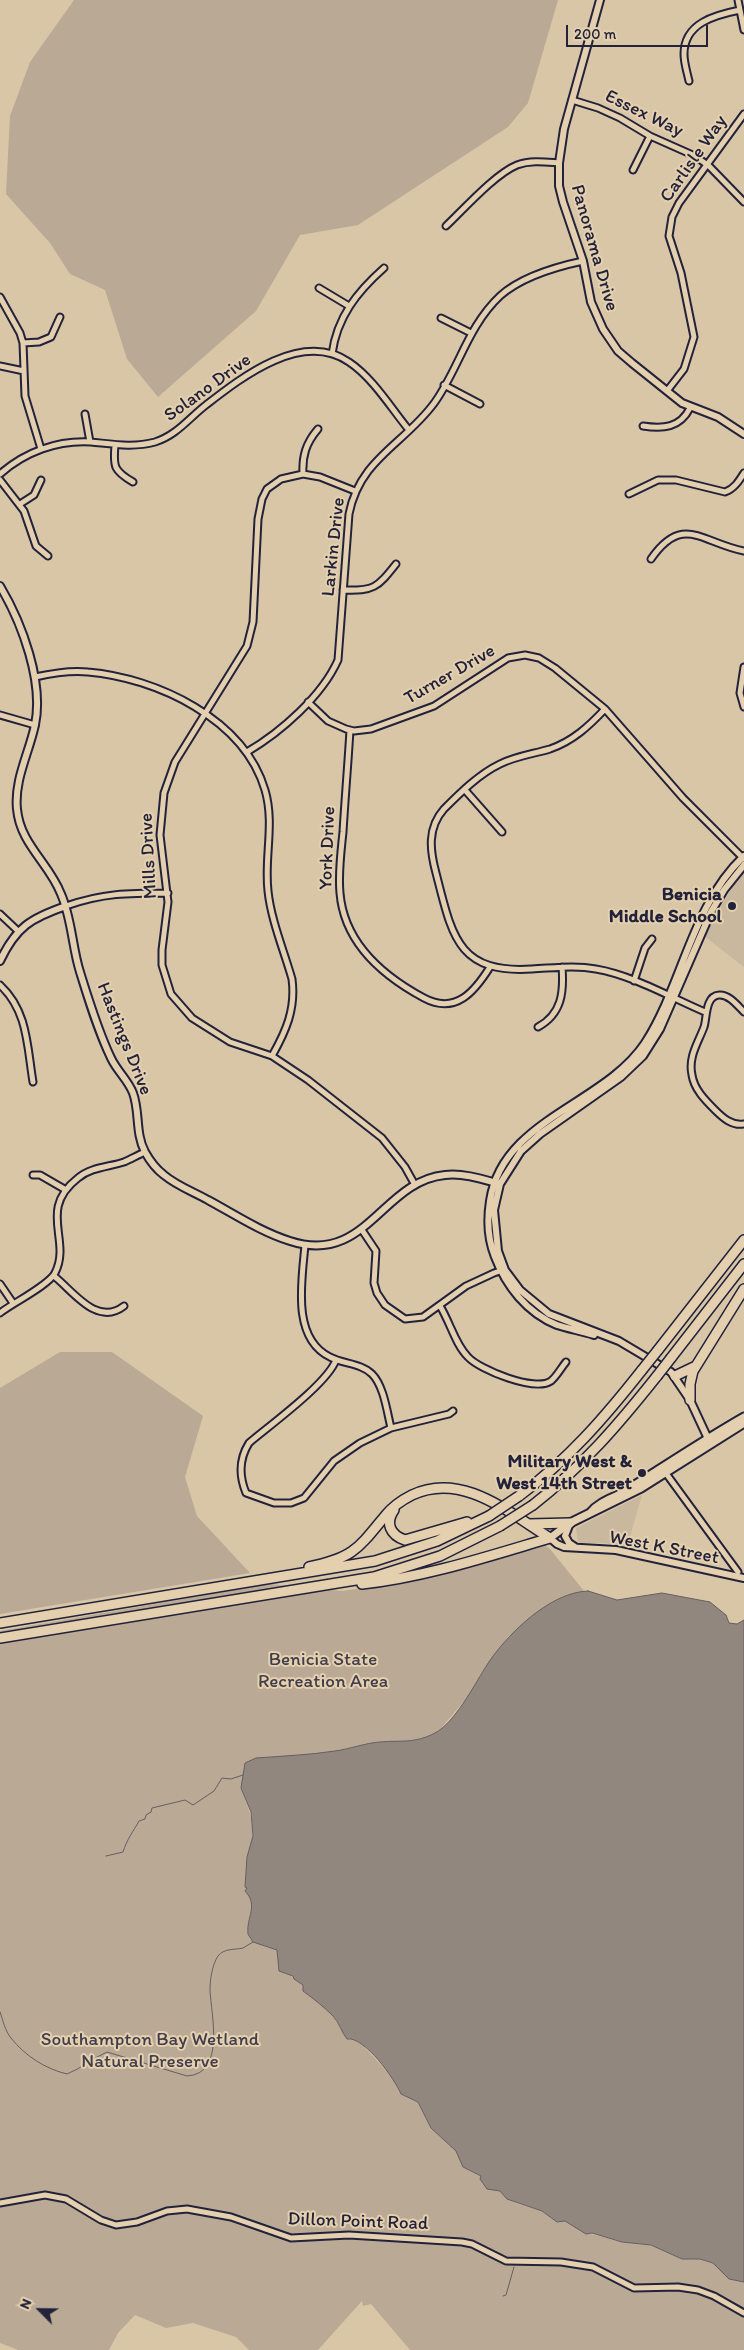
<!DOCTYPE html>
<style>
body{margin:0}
#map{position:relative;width:744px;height:2350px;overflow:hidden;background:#d8c6a7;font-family:Itim,sans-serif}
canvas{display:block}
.north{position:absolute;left:15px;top:2285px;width:50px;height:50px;-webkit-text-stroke:4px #e4d0ae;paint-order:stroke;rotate:293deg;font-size:14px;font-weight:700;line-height:20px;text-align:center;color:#22223b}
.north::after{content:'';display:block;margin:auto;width:18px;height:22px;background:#22223b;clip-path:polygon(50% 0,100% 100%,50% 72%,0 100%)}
.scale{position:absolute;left:566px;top:25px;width:142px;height:22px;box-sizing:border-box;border:2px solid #22223b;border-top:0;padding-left:6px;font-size:15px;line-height:18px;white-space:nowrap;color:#22223b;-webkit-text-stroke:4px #e4d0ae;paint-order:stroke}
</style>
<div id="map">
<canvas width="744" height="2350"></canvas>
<div class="north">N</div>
<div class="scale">200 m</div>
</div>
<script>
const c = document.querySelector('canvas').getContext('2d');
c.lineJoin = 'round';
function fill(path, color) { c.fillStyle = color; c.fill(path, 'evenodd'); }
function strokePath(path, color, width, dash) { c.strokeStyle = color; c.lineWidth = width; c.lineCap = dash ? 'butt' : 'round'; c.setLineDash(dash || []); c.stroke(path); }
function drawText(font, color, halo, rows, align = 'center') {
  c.font = font + ' Itim,sans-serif'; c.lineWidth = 4; c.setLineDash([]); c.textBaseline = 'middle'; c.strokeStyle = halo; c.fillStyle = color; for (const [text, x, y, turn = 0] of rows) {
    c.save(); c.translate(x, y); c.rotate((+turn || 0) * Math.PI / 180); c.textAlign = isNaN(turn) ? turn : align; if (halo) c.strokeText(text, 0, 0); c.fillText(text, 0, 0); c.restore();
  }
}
const built = new Path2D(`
 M744 870V967L704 936 738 877Z
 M642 1495 627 1547 605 1543H578L576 1528Z`);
const green = new Path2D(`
 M74 0H558L528 103 508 127 358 225 300 235 256 311 158 397 127 359 105 290 70 274 50 243 6 194 10 116 30 62Z
 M60 1352H112L203 1416 185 1477 197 1516 250 1573 0 1614V1388Z
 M544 1545 550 1549 584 1591 562 1597 534 1615 508 1637 485 1667 475 1688 437 1733 415 1742H379L336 1751 241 1788 250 1813 252 1826 253 1842 247 1861V1888L253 1905 247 1931 253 1942 277 1950 294 1979 303 1985V1991C321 2003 339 2018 347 2039L358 2040 396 2081 401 2094 418 2102 431 2128 456 2151 470 2171 476 2173 517 2203 542 2211 557 2222 565 2221 584 2232 622 2242 651 2245 682 2259H700L713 2263 729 2279 744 2282V2350H410L371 2304 363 2306 362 2301 318 2350H249L236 2337 193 2323 166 2328 135 2315 118 2333 109 2350H18L0 2343V1631L269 1584 342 1591 409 1581Z`);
const water = new Path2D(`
 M588 1591 617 1600 662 1593 710 1602 726 1615 729 1623 737 1624 744 1620V2282L729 2279 713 2263 700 2259H682L651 2245 622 2242 592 2233 586 2234 565 2221 557 2222 542 2211 507 2199 500 2191 487 2189 480 2179 481 2176 463 2167 456 2151 431 2128 418 2102 401 2094C395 2079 364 2036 347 2039 342 2033 339 2022 333 2016 324 2007 314 1999 303 1991V1985L294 1979 293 1976 279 1971 277 1950 253 1942 248 1934C246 1917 259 1906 245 1891L247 1888 245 1887 247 1857 253 1836 251 1812 241 1788 245 1763 256 1758C282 1756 309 1755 335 1751 350 1749 365 1743 380 1742 401 1740 414 1744 435 1733 454 1723 474 1686 485 1668 504 1637 549 1592 588 1591Z`);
const stream = new Path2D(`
 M106 1856 123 1852C127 1839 133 1832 139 1821L145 1819 146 1815 151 1812 152 1808 185 1800 193 1805 214 1791 222 1778 231 1779 243 1775
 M0 2012C3 2020 5 2031 11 2038 25 2056 46 2069 67 2074 82 2068 93 2058 107 2052L187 2076C226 2074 211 2014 210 1990 210 1980 212 1965 218 1956 224 1948 235 1950 243 1948 246 1946 250 1944 253 1942
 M503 2296 506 2295 514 2267`);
const minor = new Path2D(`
 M738 0 744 30
 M689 81C687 72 684 63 684 54 684 23 715 15 740 10
 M572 100 598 108 620 118 650 136 695 156 709 166 744 202
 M633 170 650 136
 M446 226C464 209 495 174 517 165 531 160 545 162 559 163
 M319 288 349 306
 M0 297 20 333 23 343 25 396 41 449
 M441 318 471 333
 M23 343 39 342 51 337 60 317
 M332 354C337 317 357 292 384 268
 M0 366 24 371
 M444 385 480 404
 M667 391 684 369 694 337 681 273 669 236 672 217 679 203 744 114
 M85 414 90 442
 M643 426C663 429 680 428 690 408
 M115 445C113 467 114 471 133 482
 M0 474C25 452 57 440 91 442 112 444 133 448 155 442 177 435 189 418 206 405 242 377 302 330 349 362 373 378 391 408 409 430
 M303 474C302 456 306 443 318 429
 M0 480 24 511 36 546 48 556
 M355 491 320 477 303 474 281 479 267 489 262 499 258 519 253 622 247 646 175 762 164 793 160 835 168 902 162 950V965L171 994 192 1018 230 1042 272 1056 308 1080 382 1138 405 1167 415 1185
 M629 494 658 480H676L725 492C734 489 739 481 744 473
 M20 504 34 495 41 480
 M651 559C683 513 702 543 744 551
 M343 590C374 591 377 588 396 564
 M744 667 740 693 744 707
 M35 677C53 673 70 670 88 672 157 678 244 719 265 790 275 824 264 857 268 891 271 920 284 951 292 979 296 1009 286 1031 272 1056
 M308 702 328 721 346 729 354 731 371 729 434 706 508 658 525 655 539 658 555 668 605 709 683 798 744 859
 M605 709C589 726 573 741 550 749 533 754 516 756 500 764 479 774 460 793 444 809 427 828 430 851 436 873 452 935 457 974 532 969 554 968 575 965 596 969 632 975 672 998 705 1012
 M0 715 35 725
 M350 730C348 764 345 798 343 832 341 852 338 873 340 893 344 943 383 976 424 998 456 1015 475 991 490 967
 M247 752C281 732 322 696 338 660L349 514C360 458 405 444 435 402 459 368 468 326 500 296 521 277 555 267 583 261
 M465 790 502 832
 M66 906C103 893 128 893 168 893
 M0 914 18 931
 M634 981 645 948 652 939
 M0 985C28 1011 27 1046 33 1082
 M744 1012C738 1006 729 994 719 995 705 996 707 1018 704 1027 698 1043 688 1057 692 1075 694 1089 705 1100 715 1110 723 1118 732 1126 744 1124
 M538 1027C562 1014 564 992 562 967
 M33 1175H40L66 1190
 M362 1230 376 1251 374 1283 377 1293 385 1305 405 1319 423 1317 466 1286 494 1273 503 1270
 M305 1245C302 1280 291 1338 330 1357 343 1364 361 1363 372 1374 384 1386 387 1412 391 1428
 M54 1276C73 1291 97 1327 124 1306
 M0 1284 13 1303
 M440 1306C450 1322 455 1344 468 1357 480 1370 535 1392 551 1381 557 1376 561 1368 566 1362
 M0 1313C13 1303 49 1285 55 1273 72 1240 37 1210 78 1178 91 1167 109 1167 124 1162 131 1159 138 1155 145 1152
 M336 1360C327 1384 270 1425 249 1443 239 1459 239 1476 246 1493L274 1503H291L304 1498 334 1461 360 1443 391 1428 449 1414 453 1411
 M665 1472 738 1572
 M0 2203 45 2195 66 2199 101 2220 116 2225 137 2222 167 2211 187 2209 231 2217 291 2238 349 2235 462 2242 472 2244 506 2261 561 2262 593 2267 634 2288 678 2287 698 2290 714 2296 744 2313`);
const tertiary = new Path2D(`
 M600 0 564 129 559 163V186L563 202 583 261 591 302 603 329 618 351 632 363 682 403 718 417 744 434
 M0 586C22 623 44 682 35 725 29 753 14 780 17 809 20 844 49 863 61 894 72 919 72 947 80 972 89 1001 98 1031 111 1058 117 1071 128 1080 133 1093 140 1112 135 1133 145 1152 150 1161 156 1169 164 1175 177 1186 194 1192 208 1200 234 1214 261 1232 290 1241 366 1266 382 1181 445 1175 464 1173 482 1179 500 1184
 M0 961C16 927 31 918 66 906
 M594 1335C582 1331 569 1329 557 1325 527 1313 506 1286 495 1257 488 1240 487 1220 490 1201 502 1119 604 1105 645 1043 683 984 691 906 744 856
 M710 1443 690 1400 671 1372 619 1341 549 1314 520 1290 505 1270 498 1251 494 1210 500 1184 521 1151 540 1134 621 1077 643 1056 660 1029 711 912 724 890 744 865
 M570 1523 565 1536 569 1543 575 1547
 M550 1538 557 1544 564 1547 616 1550 744 1578`);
const secondary = new Path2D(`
 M591 1512C600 1501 615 1498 627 1490 666 1465 704 1440 744 1417
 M550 1538 570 1523 641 1488 744 1423`);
const motorway = new Path2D(`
 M658 1350 744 1240
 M671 1358 744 1264
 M675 1376 696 1366
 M690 1400V1384L693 1371 744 1289
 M519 1496C568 1460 605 1417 642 1370
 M533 1505C583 1466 618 1425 657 1376
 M394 1510C385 1523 390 1535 405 1540L467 1522
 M529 1524 570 1523
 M309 1567C353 1558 358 1549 385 1516 392 1507 402 1500 412 1495 462 1471 509 1513 550 1538
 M362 1584C426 1577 489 1556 550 1538
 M0 1623 375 1561 437 1541 489 1516
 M0 1638 374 1577 440 1556 500 1526`);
const motorwayBridge = new Path2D(`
 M642 1370 658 1350
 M657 1376 671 1358
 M489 1516 519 1496
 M500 1526 533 1505`);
const markers = [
 [732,906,5,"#22223b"],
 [642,1473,5,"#22223b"]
];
const streetNames = [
 ["Essex Way",644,114,26],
 ["Carlisle Way",694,159,-55],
 ["Panorama Drive",594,248,74],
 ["Solano Drive",208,388,-36],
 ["Larkin Drive",334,547,-84],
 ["Turner Drive",450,675,-30],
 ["York Drive",328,848,-88],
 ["Mills Drive",149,856,-93],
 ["Hastings Drive",124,1039,68],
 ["West K Street",664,1548,11],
 ["Dillon Point Road",358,2222,2]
];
const poiNames = [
 ["Benicia",722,895],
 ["Middle School",722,917],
 ["Military West &",632,1462],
 ["West 14th Street",632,1484]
];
const parkNames = [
 ["Benicia State",323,1660],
 ["Recreation Area",323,1682],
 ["Southampton Bay Wetland",150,2040],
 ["Natural Preserve",150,2062]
];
fill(built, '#c9b89e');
fill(green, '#baaa95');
fill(water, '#92877e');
strokePath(water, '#655f63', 1);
strokePath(stream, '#655f63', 1);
strokePath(minor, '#22223b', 9);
strokePath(tertiary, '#22223b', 10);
strokePath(secondary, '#22223b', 11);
strokePath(motorway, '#22223b', 12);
strokePath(minor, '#e4d0ae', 5);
strokePath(tertiary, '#e4d0ae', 6);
strokePath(secondary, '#e4d0ae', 7);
strokePath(motorway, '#e4d0ae', 9);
strokePath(motorwayBridge, '#22223b', 12, []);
strokePath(motorwayBridge, '#e4d0ae', 9);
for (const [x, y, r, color] of markers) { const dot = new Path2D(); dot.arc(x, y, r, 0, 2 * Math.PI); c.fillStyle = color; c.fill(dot); strokePath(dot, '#e4d0ae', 2); }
drawText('19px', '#22223b', '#e4d0ae', streetNames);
drawText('bold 19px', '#22223b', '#e4d0ae', poiNames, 'right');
drawText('19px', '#403d4d', '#e4d0ae', parkNames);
</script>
